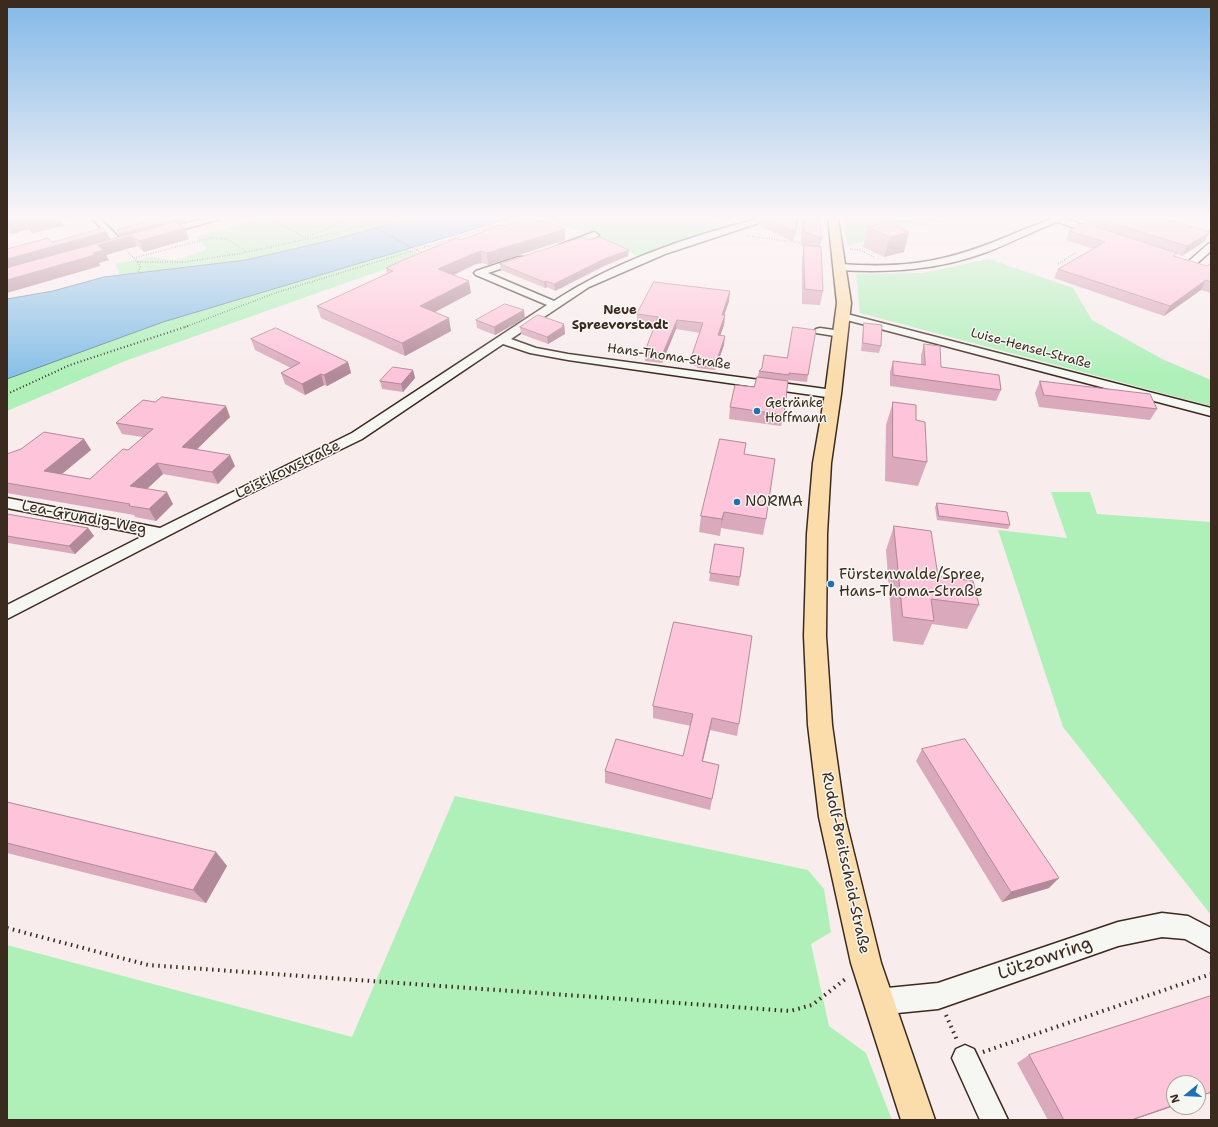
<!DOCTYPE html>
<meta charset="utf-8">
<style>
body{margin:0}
#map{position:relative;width:1218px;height:1127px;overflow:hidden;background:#f8eced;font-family:"Shantell Sans",sans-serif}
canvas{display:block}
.frame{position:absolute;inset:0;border:8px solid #3b2a1e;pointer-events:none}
.north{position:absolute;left:1166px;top:1075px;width:40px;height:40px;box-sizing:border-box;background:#f6f6f2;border:1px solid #aba49d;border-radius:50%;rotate:252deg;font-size:11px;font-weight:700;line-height:16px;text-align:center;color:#3b2a1e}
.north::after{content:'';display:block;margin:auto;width:14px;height:18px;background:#1f6fb2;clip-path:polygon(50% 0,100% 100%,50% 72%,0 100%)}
</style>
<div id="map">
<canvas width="1218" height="1127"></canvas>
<div class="frame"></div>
<div class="north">N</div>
</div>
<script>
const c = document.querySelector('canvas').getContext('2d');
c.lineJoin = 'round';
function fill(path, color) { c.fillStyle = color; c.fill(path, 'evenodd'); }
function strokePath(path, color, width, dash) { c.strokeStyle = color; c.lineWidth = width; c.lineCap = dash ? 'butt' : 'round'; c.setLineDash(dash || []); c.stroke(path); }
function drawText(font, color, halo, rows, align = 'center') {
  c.font = font + ' "Shantell Sans",sans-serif'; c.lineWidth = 3; c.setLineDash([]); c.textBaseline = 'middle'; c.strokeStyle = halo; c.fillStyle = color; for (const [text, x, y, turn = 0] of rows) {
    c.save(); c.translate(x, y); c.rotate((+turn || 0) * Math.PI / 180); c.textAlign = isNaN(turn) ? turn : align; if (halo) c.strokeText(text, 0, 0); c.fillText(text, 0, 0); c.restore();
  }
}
const green = new Path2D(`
 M261 218H413L332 240 246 260 120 275 115 264 152 257 171 260 181 259 207 249 196 237Z
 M543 218H704L723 227 638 256 597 237Z
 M842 218H893L912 226 848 246Z
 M912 218H932L940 221 917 227 901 220Z
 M406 248 422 256 125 361 7 411V379L163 322Z
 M989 259 1073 288 1092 320 1162 359 1211 380V406L860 313 856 274 923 273Z
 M1051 492H1090L1097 514 1211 522V915L1063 727 998 530 1067 538Z
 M455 796 808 870 824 889 831 932 811 944 829 1026 866 1053 892 1120H7V945L352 1037Z`);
const water = new Path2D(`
 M413 218H511L163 322 7 379V299L53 291 104 277 246 260 332 240Z`);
const pathFar2 = new Path2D(`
 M270 218 305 238
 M356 218 359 219
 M59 221 72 218
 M366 224 379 218
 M747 236 804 243
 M305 237 325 230 344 218
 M850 249 860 250 874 257
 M127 251 138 262H185L237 254 336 233 393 218
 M134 258 210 238 227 239 247 252
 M138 262 140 267 138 273
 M1058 264 1077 252
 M185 327 278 292 520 218`);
const pathFar1 = new Path2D(`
 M7 394 70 365 188 326`);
const path = new Path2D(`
 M7 928 148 965 790 1011 812 1005 848 977
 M946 1015 957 1040
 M983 1052 1211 974`);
const minor = new Path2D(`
 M92 218H100L123 242V246H117Z
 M206 218H218L217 220 162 235 157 232 159 230Z
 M762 218H774L665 254 589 287 511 339 536 348 568 354 833 390 837 391 839 394 837 397 833 398 568 360 530 353 503 344 362 439 243 497 7 619V605L145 535 7 508V498L160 528 352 433 547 305 476 275 474 273 476 271 518 257H524L526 259 524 261 488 273 554 301C615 261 692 235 762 218Z
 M1051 218H1067V219L1104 234 1099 237 1096 236 1058 222C1034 230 1011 243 987 252 938 270 891 273 839 270L834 267 839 264C911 269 951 261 1018 232 1027 227 1043 224 1051 218Z
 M594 232 599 235 597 237 564 248 559 245Z
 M1211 243V251L1195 265H1189L1187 263 1189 261 1208 244Z
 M843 313 1211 408V416L839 318 838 316Z
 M820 328 841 331 847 334 841 337 816 333 814 331 816 329Z
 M1162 913 1188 916 1211 928V953L1185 939 1162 937 1118 946 938 1009 877 1015 868 1011 864 1002 868 993 877 989 938 983 1118 922Z
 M965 1045 974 1049 1008 1120H980L952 1058 956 1049Z`);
const major = new Path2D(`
 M828 218H838L851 303 841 394 831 463 827 534 826 636 832 725 845 817 881 963 935 1120H901L851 963 819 817 808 725 804 636 807 534 813 463 825 394 837 303Z`);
const pathBridge = new Path2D(`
 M359 219 424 254`);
const wall = new Path2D(`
 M7 218 61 219 64 226 32 233 29 229 12 234 9 233H7Z
 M144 218H185L187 222 179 224 189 239 144 252 137 246 106 255 109 260 99 263 100 266 52 242 106 232 110 239 120 237 117 230 146 222Z
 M736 218H758L749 220 745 218 740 220Z
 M759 218H799L793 242 758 225Z
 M801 218H819L822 239 820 246 823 291 820 305 802 304V259L804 247 801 246Z
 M1072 218H1160L1205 241 1182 256 1177 254 1175 256 1207 266 1211 263V293L1201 290 1164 316 1054 278 1058 269 1093 249 1066 240 1069 231 1091 225 1092 224Z
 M505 226 565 240 488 265 482 263 476 264 454 275 471 293 434 312 451 331 405 356 321 318 317 306 387 274 386 268 461 240Z
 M868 227 909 232 904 252 884 257 863 247Z
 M590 240 628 256 604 266 555 291 547 287 545 288 501 270 500 264Z
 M729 301 724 315H725L724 325 720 335 724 345 715 370 697 368V366L691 365 692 355 700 333 676 329 662 363 645 361V351L655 326 637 324V314Z
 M525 318 495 335 477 328 476 320Z
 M864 323 881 346 879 353 861 351 863 331Z
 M564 324 565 334 548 344 521 334 520 327Z
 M251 339 348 362 351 373 327 386 324 385 305 395 285 384 281 373 291 368 255 350Z
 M924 344 941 367 1001 390 996 401 890 386V372L893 361 921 365V355Z
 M762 368 808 375 807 382 788 380 784 415 781 426 729 419 730 407 754 387 758 377 759 371Z
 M413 370 415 378 403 392 382 389 380 381Z
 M1040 381 1157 409 1150 420 1039 407 1035 393Z
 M893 402 916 420 927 462 918 486 885 481 886 425Z
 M230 417 197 449 235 466 218 484 163 474 147 489 173 504 156 521 135 517 134 515 7 493V454L84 439 91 450 62 474 90 479 128 450 143 437 122 434 116 423Z
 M744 454 766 519 763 535 721 528 720 536 699 532 701 516Z
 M937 503 1010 525 1008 529 937 520 935 507Z
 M7 514 88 528 94 536 75 554 8 543 7 542Z
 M894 526 938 576 979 605 967 629 932 624 923 645 893 641 886 550Z
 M715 544 740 577 739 586 709 581Z
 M653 706 739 724 737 736 710 730 703 761 719 765 710 810 605 783V771L683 756 691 726 653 718Z
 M922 749 1049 888 1002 902 916 761Z
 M7 802 216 852 227 866 206 903 7 853Z
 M1211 996V1093L1198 1097V1083H1174V1106L1133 1120H1048L1017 1063 1029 1055Z`);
const shadedWall = new Path2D(`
 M21 218H22L29 229 12 234 7 226V221Z
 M40 218H67L61 219 64 226 32 233 26 221Z
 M179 218H185L187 222 132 237 137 246 106 255 109 260 99 263 100 266 7 293V259L106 232 111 241 122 238 120 234Z
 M740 218H746H745L740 220Z
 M749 218H758L749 220Z
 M798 218H799L793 242 795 231Z
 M185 228 189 239 144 252 139 241Z
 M565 229V240L488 265 487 253Z
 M909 232 904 252 884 257 890 237Z
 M1210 232 1205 241 1182 256 1187 246Z
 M629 250 628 256 604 266 555 291 554 284 604 259Z
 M481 251 482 263 476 264 440 281 438 269 475 253Z
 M1206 280 1201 290 1164 316 1170 306Z
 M469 281 471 293 422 319 420 306Z
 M546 281 547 287 545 288 544 282Z
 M730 291 729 301 721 325 722 315Z
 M524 310 525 318 495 335 494 327Z
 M725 315 724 325 717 345 718 335Z
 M449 318 451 331 405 356 402 343Z
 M677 320 676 329 662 363 663 353Z
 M564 324 565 334 548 344 547 337Z
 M725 336 724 345 715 370 717 360Z
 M348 362 351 373 327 386 324 375Z
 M413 370 415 378 403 392 401 384Z
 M321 374 324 385 305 395 302 384Z
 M226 406 230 417 188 458 182 447Z
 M84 439 91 450 52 482 44 471Z
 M230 455 235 466 218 484 212 472Z
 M157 463 163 474 137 498 130 486Z
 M167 492 173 504 156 521 149 509Z
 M724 512 721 528 720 536 722 519Z
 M88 528 94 536 75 554 69 546Z
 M712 718 710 730 700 772 702 761Z
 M216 852 227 866 206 903 193 890Z
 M1059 878 1049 888 1002 902 1011 892Z
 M1174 1105V1106L1133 1120H1131Z`);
const building = new Path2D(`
 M7 218H21L7 221Z
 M22 218H40L26 221Z
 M144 218H179L120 234 117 230 146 222Z
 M527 218H534L565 229 487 253 481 251 475 253 438 269 469 281 420 306 449 318 402 343 317 306 393 271 386 268 403 260 457 238 461 240 500 225 505 226Z
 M766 218H798L795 231Z
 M804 218H819L822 239 804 231Z
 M1097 218H1160L1210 232 1187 246 1118 225Z
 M175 222 185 228 139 241 132 236 98 245 104 250 93 253 95 255 7 280V268Z
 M888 222 909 232 890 237 868 227Z
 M1084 223 1177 253 1173 256 1207 266 1211 263V282L1206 280 1170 306 1058 269 1105 242 1069 231Z
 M103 228 106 232 7 259V249L48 238 52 242Z
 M583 237 590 240 600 237 629 250 604 259 554 284 546 281 544 282 500 264Z
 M804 245 821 247 823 291 805 289Z
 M654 282 730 291 722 315H725L718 335 725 336 717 360 698 358 699 356 692 355 703 323 677 320 663 353 645 351 658 317 637 314Z
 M505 304 524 310 494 327 476 320Z
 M538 315 564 324 562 326H564L547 337 520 327Z
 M864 323 882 325 881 346 863 343Z
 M793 327 816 330 808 375 789 373V375L759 371 762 368 764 355 787 358Z
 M276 328 348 362 324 375 321 374 302 384 281 373 300 363 251 339Z
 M924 344 940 346 941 367 999 375 1001 390 893 375V361L925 365Z
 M393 367 413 370 401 384 380 381Z
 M757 377 788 381 784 415 730 407 735 385 754 387Z
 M1040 381 1150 394 1157 409 1044 395Z
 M162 397 226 406 182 447 230 455 212 472 157 463 130 486 167 492 149 509 129 506 130 504 7 483V454L21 449 44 432 84 439 44 471 90 479 123 449 128 450 153 429 116 423 143 400 155 402Z
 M893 402 916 405V420L925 422 927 462 893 457Z
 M720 439 746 443 744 454 775 459 766 519 724 512 722 519 701 516Z
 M937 503 1007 512 1010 525 939 516Z
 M7 514 88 528 69 546 7 536Z
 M894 526 931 531 938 576 973 581 979 605 931 599 934 621 903 617Z
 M715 544 744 548 740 577 710 573Z
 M674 622 752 636 739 724 712 718 702 761 719 765 712 799 605 771 616 739 683 756 693 714 653 706Z
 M965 739 1059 878 1011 892 922 749Z
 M7 802 216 852 193 890 7 843Z
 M1211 996V1092L1198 1097V1083H1174V1105L1131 1120H1064L1029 1055Z`);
const markers = [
 [757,411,4,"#1f6fb2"],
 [737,502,4,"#1f6fb2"],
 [831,584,4,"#1f6fb2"]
];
const farNeighbourhoodnames = [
 ["Neue",620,311],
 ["Spreevorstadt",620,326]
];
const farStreetnames = [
 ["Luise-Hensel-Straße",1031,349,15],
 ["Hans-Thoma-Straße",669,357,8]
];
const farPoinames = [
 ["Getränke",765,404],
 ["Hoffmann",765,419]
];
const streetNames = [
 ["Leistikowstraße",288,470,-26],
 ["Lea-Grundig-Weg",84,518,11],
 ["Rudolf-Breitscheid-Straße",845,863,78]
];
const poiNames = [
 ["NORMA",745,502],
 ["Fürstenwalde/Spree,",839,575],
 ["Hans-Thoma-Straße",839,592]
];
const nearStreetnames = [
 ["Lützowring",1045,959,-19]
];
fill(green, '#aff0b9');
fill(water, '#89c0e7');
strokePath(water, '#6a8497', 1);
strokePath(minor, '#3b2a1e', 3);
strokePath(major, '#3b2a1e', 3);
strokePath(pathFar2, '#3b2a1e', 1.5, [0.5, 2]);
strokePath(pathFar1, '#3b2a1e', 2, [1, 2.5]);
strokePath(path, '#3b2a1e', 4, [1.5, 4.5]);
fill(minor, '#f6f6f2');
fill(major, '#fbddab');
strokePath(pathBridge, '#3b2a1e', 1.5, [0.5, 2]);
fill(wall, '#daa9bb');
fill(shadedWall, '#b28998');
fill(building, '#fec4d9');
strokePath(building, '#b28998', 1);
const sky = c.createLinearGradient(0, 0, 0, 375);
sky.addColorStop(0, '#82b9e8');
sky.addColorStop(0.58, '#fcf6f7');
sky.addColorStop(1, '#fcf6f700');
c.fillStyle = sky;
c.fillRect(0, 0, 1218, 375);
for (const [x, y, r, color] of markers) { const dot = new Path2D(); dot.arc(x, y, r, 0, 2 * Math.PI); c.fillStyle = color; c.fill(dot); strokePath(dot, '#f6f6f2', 1.5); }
drawText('bold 13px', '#3b2a1e', '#f6f6f2', farNeighbourhoodnames);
drawText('13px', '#3b2a1e', '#f6f6f2', farStreetnames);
drawText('13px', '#3b2a1e', '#f6f6f2', farPoinames, 'left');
drawText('15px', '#3b2a1e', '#f6f6f2', streetNames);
drawText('15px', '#3b2a1e', '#f6f6f2', poiNames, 'left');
drawText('18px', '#3b2a1e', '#f6f6f2', nearStreetnames);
</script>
